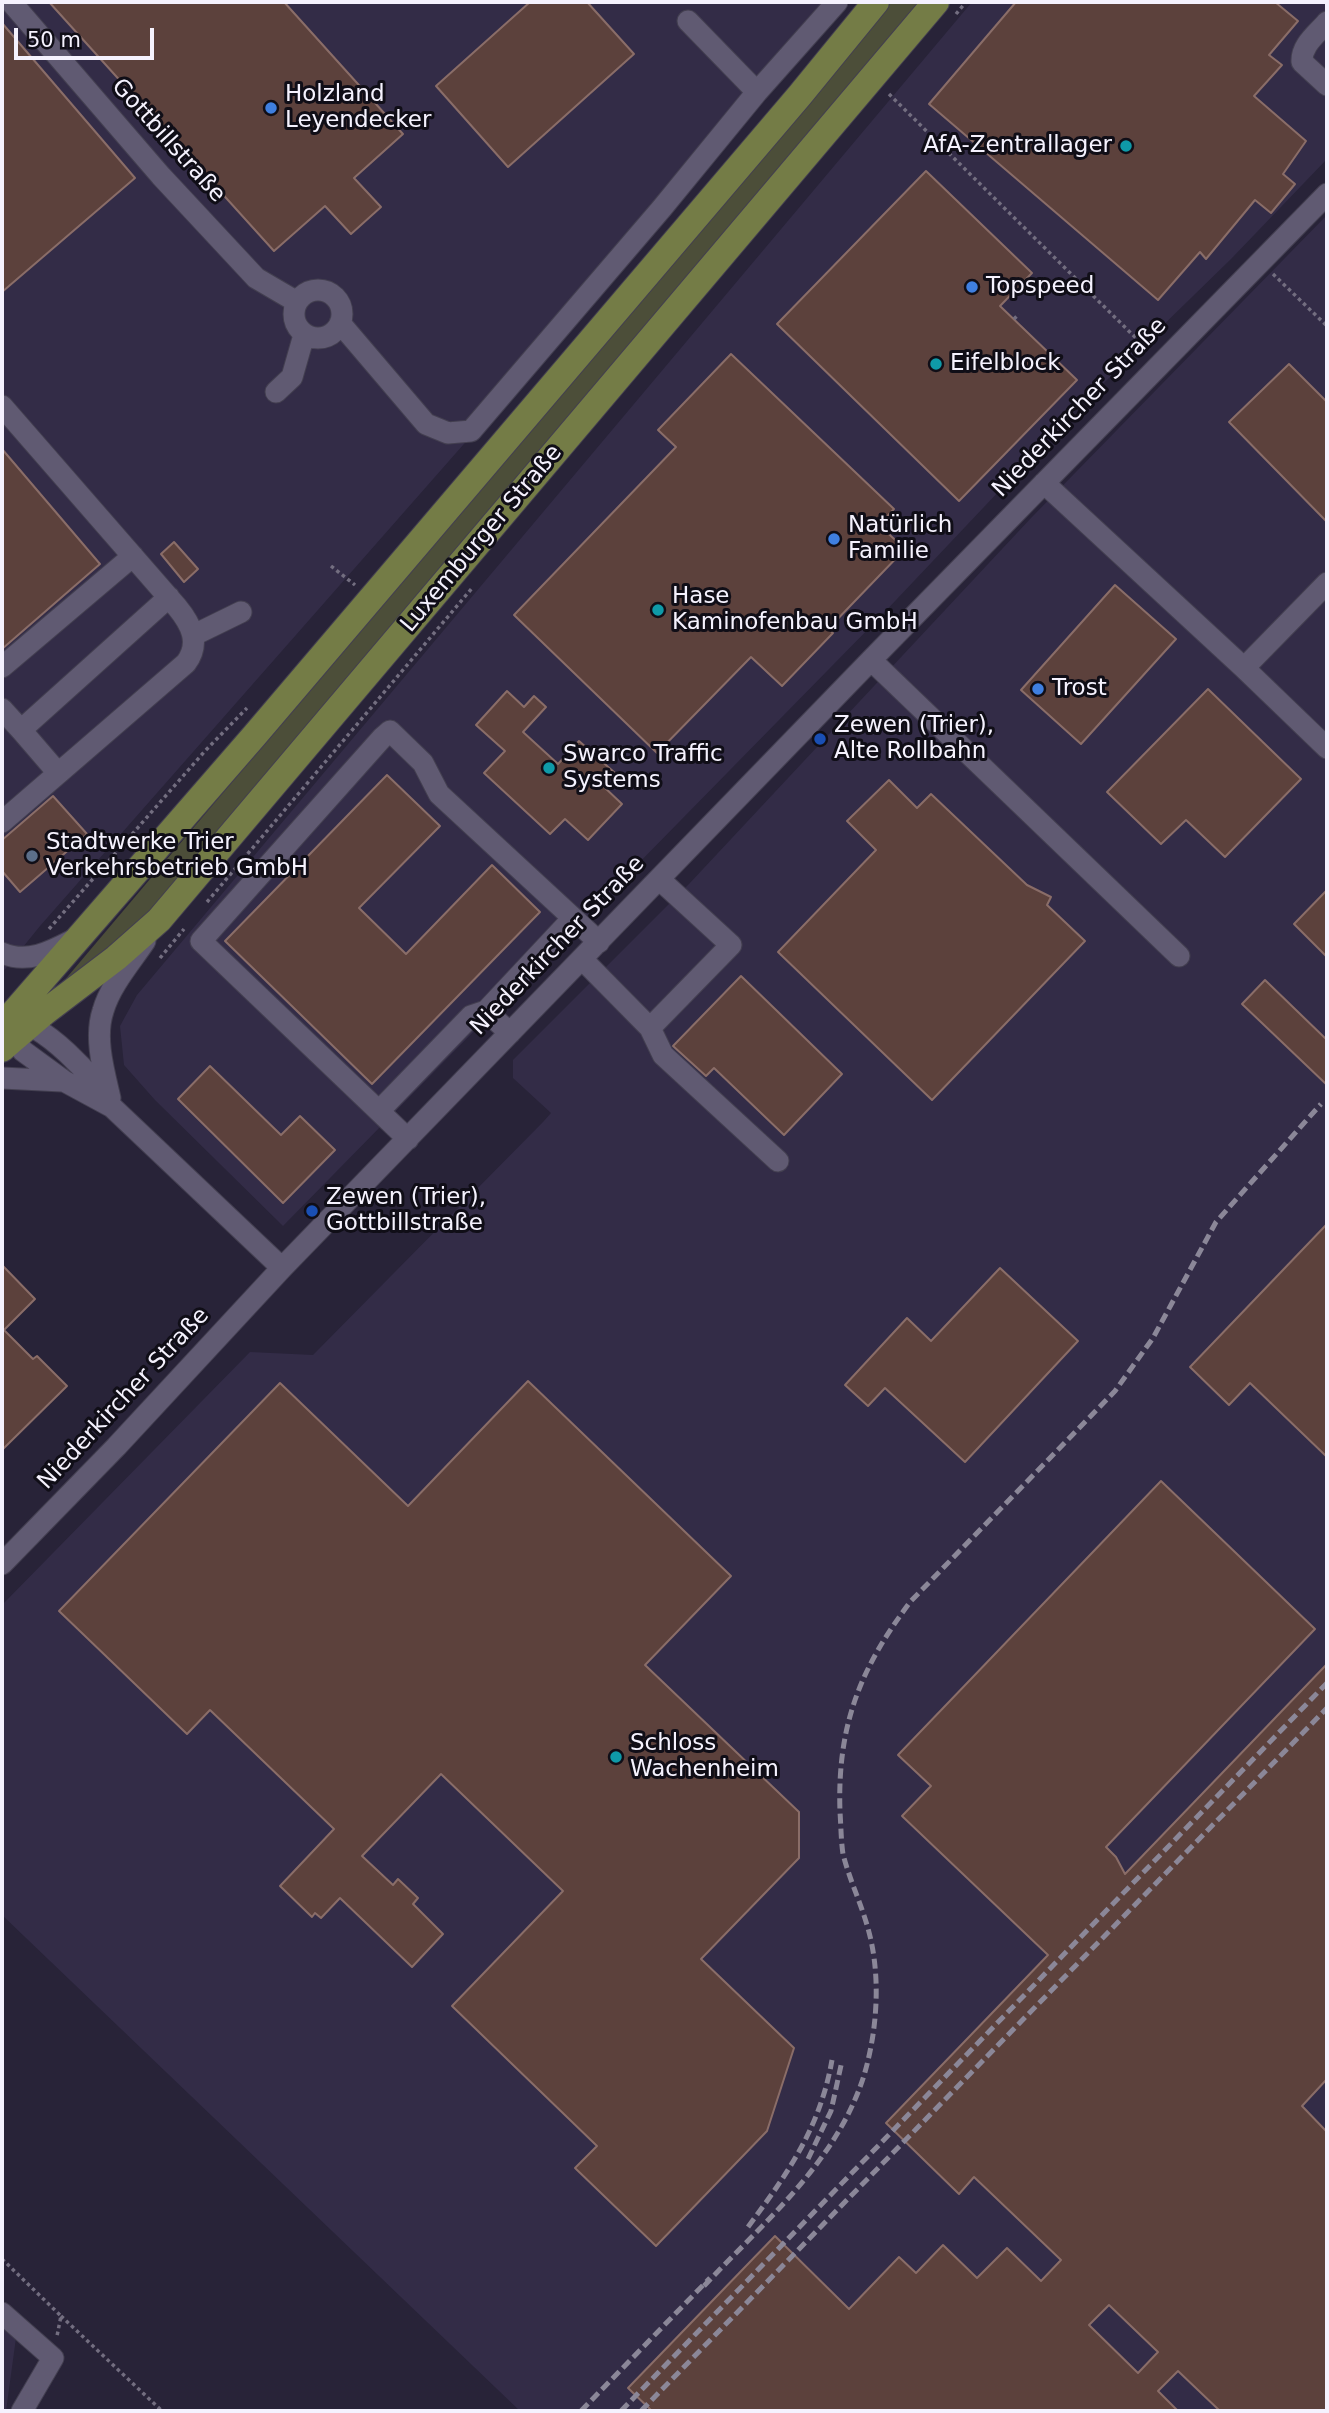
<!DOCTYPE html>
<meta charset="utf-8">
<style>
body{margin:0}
#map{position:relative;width:1329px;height:2413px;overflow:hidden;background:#282338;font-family:"DejaVu Sans",sans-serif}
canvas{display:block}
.frame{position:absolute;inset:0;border:4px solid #f5f2fe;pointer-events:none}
.scale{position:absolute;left:14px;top:28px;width:140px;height:32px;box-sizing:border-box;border:4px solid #f5f2fe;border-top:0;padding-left:9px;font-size:21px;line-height:24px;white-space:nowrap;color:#f5f2fe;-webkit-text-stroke:5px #100e17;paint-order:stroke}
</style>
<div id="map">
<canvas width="1329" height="2413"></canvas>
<div class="frame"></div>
<div class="scale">50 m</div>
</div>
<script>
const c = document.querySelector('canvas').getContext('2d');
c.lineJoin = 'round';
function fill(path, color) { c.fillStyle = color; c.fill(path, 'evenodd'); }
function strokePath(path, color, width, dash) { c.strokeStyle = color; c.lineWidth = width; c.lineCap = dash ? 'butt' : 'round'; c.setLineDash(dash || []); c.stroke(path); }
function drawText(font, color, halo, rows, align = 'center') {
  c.font = font + ' "DejaVu Sans",sans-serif'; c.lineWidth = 6; c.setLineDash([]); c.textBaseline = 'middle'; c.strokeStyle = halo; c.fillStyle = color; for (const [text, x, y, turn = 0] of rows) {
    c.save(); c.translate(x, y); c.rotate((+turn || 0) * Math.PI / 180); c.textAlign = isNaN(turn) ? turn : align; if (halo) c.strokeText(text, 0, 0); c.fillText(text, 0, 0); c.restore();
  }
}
const built = new Path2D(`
 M2 2H838L558 337 40 926 2 973Z
 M972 2H1327V159L1231 259 1071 415 879 618 283 1226 155 1100 124 1065 120 1026 137 995Z
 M1327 215V2411H520L2 1915V1605L250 1352 313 1355 543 1122 551 1113 513 1078V1060L689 884 1031 518Z
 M2 2307 18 2323 6 2411H2Z`);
const green = new Path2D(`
 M891 2H919L132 932 58 988Z`);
const building = new Path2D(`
 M49 2H284L403 134 354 178 381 207 351 234 325 206 274 251Z
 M530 2H587L634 54 508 167 436 86Z
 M1016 2H1275L1298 21 1269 55 1282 65 1254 96 1306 141 1283 174 1295 184 1271 213 1255 200 1206 259 1200 252 1158 300 929 104Z
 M2 23 135 178 2 292Z
 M926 171 1032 273 1000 306 1077 380 959 501 777 324Z
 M731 354 894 509 879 525 905 549 828 629 833 633 782 686 751 657 657 753 514 615 676 447 658 430Z
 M1289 364 1327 402V522L1229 422Z
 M2 449 100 564 2 649Z
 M174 542 198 569 184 582 161 554Z
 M1115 585 1176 639 1081 744 1021 690Z
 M1208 689 1301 779 1225 857 1186 820 1161 844 1107 792Z
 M507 691 524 707 534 696 546 707 523 732 558 764 579 741 615 773 603 786 622 804 588 840 565 819 550 834 484 773 505 751 476 725Z
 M387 775 440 826 359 908 406 954 492 865 540 912 372 1084 225 941Z
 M889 780 917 808 931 794 1027 885 1051 897 1047 905 1085 941 932 1100 778 952 876 850 847 821Z
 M53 796 87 834 20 892 2 871V840Z
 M1327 890V957L1294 924Z
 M741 976 842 1074 784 1135 714 1068 706 1076 673 1046Z
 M1265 980 1327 1040V1085L1242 1004Z
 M210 1066 281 1135 300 1116 335 1150 283 1203 178 1099Z
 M1327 1224V1457L1250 1383 1229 1405 1190 1367Z
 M2 1265 35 1299 4 1330 33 1359 37 1356 67 1386 2 1450Z
 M1000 1268 1078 1341 965 1462 885 1388 868 1406 845 1385 907 1318 931 1341Z
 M528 1381 731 1576 645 1665 799 1812V1858L701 1959 794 2048 767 2131 656 2246 575 2168 597 2146 452 2006 563 1891 441 1774 362 1856 393 1885 398 1879 418 1898 413 1904 443 1934 412 1967 340 1898 321 1918 315 1913 312 1917 280 1886 334 1829 210 1710 187 1734 59 1611 280 1383 408 1506Z
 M1161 1481 1315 1629 1106 1847 1116 1857 1125 1874 1327 1664V2079L1302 2106 1327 2132V2411H1220L1178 2371 1158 2391 1178 2411H652L628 2388 775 2236 849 2309 899 2257 916 2273 943 2245 977 2278 1007 2248 1041 2281 1061 2260 974 2177 959 2194 886 2123 1048 1955 902 1816 931 1786 898 1755ZM1109 2305 1158 2352 1138 2373 1089 2325Z`);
const path = new Path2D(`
 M956 14 966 2
 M889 94 1147 349
 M1273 274 1327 326
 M1014 319 1019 314
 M331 566 355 585
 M207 902 473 587
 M49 929 205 751 247 708
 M160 958 184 929
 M2 2259 61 2316 57 2336
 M61 2316 162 2411`);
const minor = new Path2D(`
 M11 2 161 176 256 278 297 302
 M688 21 757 92
 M1327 22C1317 34 1301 45 1302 62L1327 85
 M294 314a24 24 0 1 1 48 0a24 24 0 1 1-48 0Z
 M340 323 426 424 448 433 471 431 662 208 757 92 837 2
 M276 392 292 377 304 335
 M2 406 177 607C191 624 201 643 186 663L2 822
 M1044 483 1244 668 1327 748
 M194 635 241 612
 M871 660 1179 956
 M2 667 133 556
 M1244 668 1327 583
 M2 709 21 730
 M58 773 21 730 169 597
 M2 953C27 964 50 952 73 940
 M582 959 650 1028 663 1055 778 1161
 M486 1011 573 918
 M650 1028 731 945 659 879
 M2 1078 62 1081
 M110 1098C104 1072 94 1038 103 1011 110 986 131 962 145 941
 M112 1107C94 1076 45 1023 8 1018L10 1033 23 1051 64 1081 112 1107 282 1268
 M379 1111 471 1016 486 1011 510 1033
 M408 1139 201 941 382 738 390 731 423 763 439 794 599 942
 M2 1564 116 1447 282 1268 871 660 1327 194
 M2 2313 53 2358 22 2411`);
const major = new Path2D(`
 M2 1026 255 735 800 95 876 2
 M2 1049 45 1012 116 958 159 920 936 2`);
const rail = new Path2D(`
 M808 2159 831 2111 842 2061
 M748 2227C788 2173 820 2128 832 2060
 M704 2286C765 2221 839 2160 865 2072 878 2026 881 1971 867 1925 860 1901 849 1878 843 1854 841 1841 841 1826 840 1812 837 1726 860 1668 911 1601L1115 1391 1153 1338 1216 1222 1321 1104
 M581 2411 710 2278
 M621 2411 1327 1683
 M641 2411 1327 1708`);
const markers = [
 [271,108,7,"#3f7fe0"],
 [1126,146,7,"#0f9aa8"],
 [972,287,7,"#3f7fe0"],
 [936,364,7,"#0f9aa8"],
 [834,539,7,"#3f7fe0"],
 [658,610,7,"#0f9aa8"],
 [1038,689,7,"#3f7fe0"],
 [820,739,7,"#1a4fb4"],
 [549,768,7,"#0f9aa8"],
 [32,856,7,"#5c6f8a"],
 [312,1211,7,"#1a4fb4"],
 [616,1757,7,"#0f9aa8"]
];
const poiNames = [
 ["Holzland",285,95],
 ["Leyendecker",285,121],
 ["AfA-Zentrallager",1112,146,"right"],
 ["Topspeed",986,287],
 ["Eifelblock",950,364],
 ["Natürlich",848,526],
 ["Familie",848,552],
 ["Hase",672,597],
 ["Kaminofenbau GmbH",672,623],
 ["Trost",1052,689],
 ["Zewen (Trier),",834,726],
 ["Alte Rollbahn",834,752],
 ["Swarco Traffic",563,755],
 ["Systems",563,781],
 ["Stadtwerke Trier",46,843],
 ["Verkehrsbetrieb GmbH",46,869],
 ["Zewen (Trier),",326,1198],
 ["Gottbillstraße",326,1224],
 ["Schloss",630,1744],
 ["Wachenheim",630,1770]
];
const streetNames = [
 ["Gottbillstraße",168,141,48],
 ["Niederkircher Straße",1080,408,-46],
 ["Luxemburger Straße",482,539,-50],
 ["Niederkircher Straße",558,946,-46],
 ["Niederkircher Straße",124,1399,-47]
];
fill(built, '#332c47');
fill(green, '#4c4e39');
fill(building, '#5c413c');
strokePath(building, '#8a6d68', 2);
strokePath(minor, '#433f50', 23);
strokePath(major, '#433f50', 28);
strokePath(path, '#736e80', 3.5, [3.5, 3.5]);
strokePath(minor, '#605a72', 21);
strokePath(major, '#747c46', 26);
strokePath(rail, '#8b8798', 5, [10, 5]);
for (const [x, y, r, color] of markers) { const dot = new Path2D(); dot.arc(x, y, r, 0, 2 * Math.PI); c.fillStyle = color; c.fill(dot); strokePath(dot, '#100e17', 2.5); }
drawText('23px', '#f5f2fe', '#100e17', poiNames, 'left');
drawText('23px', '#f5f2fe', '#100e17', streetNames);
</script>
